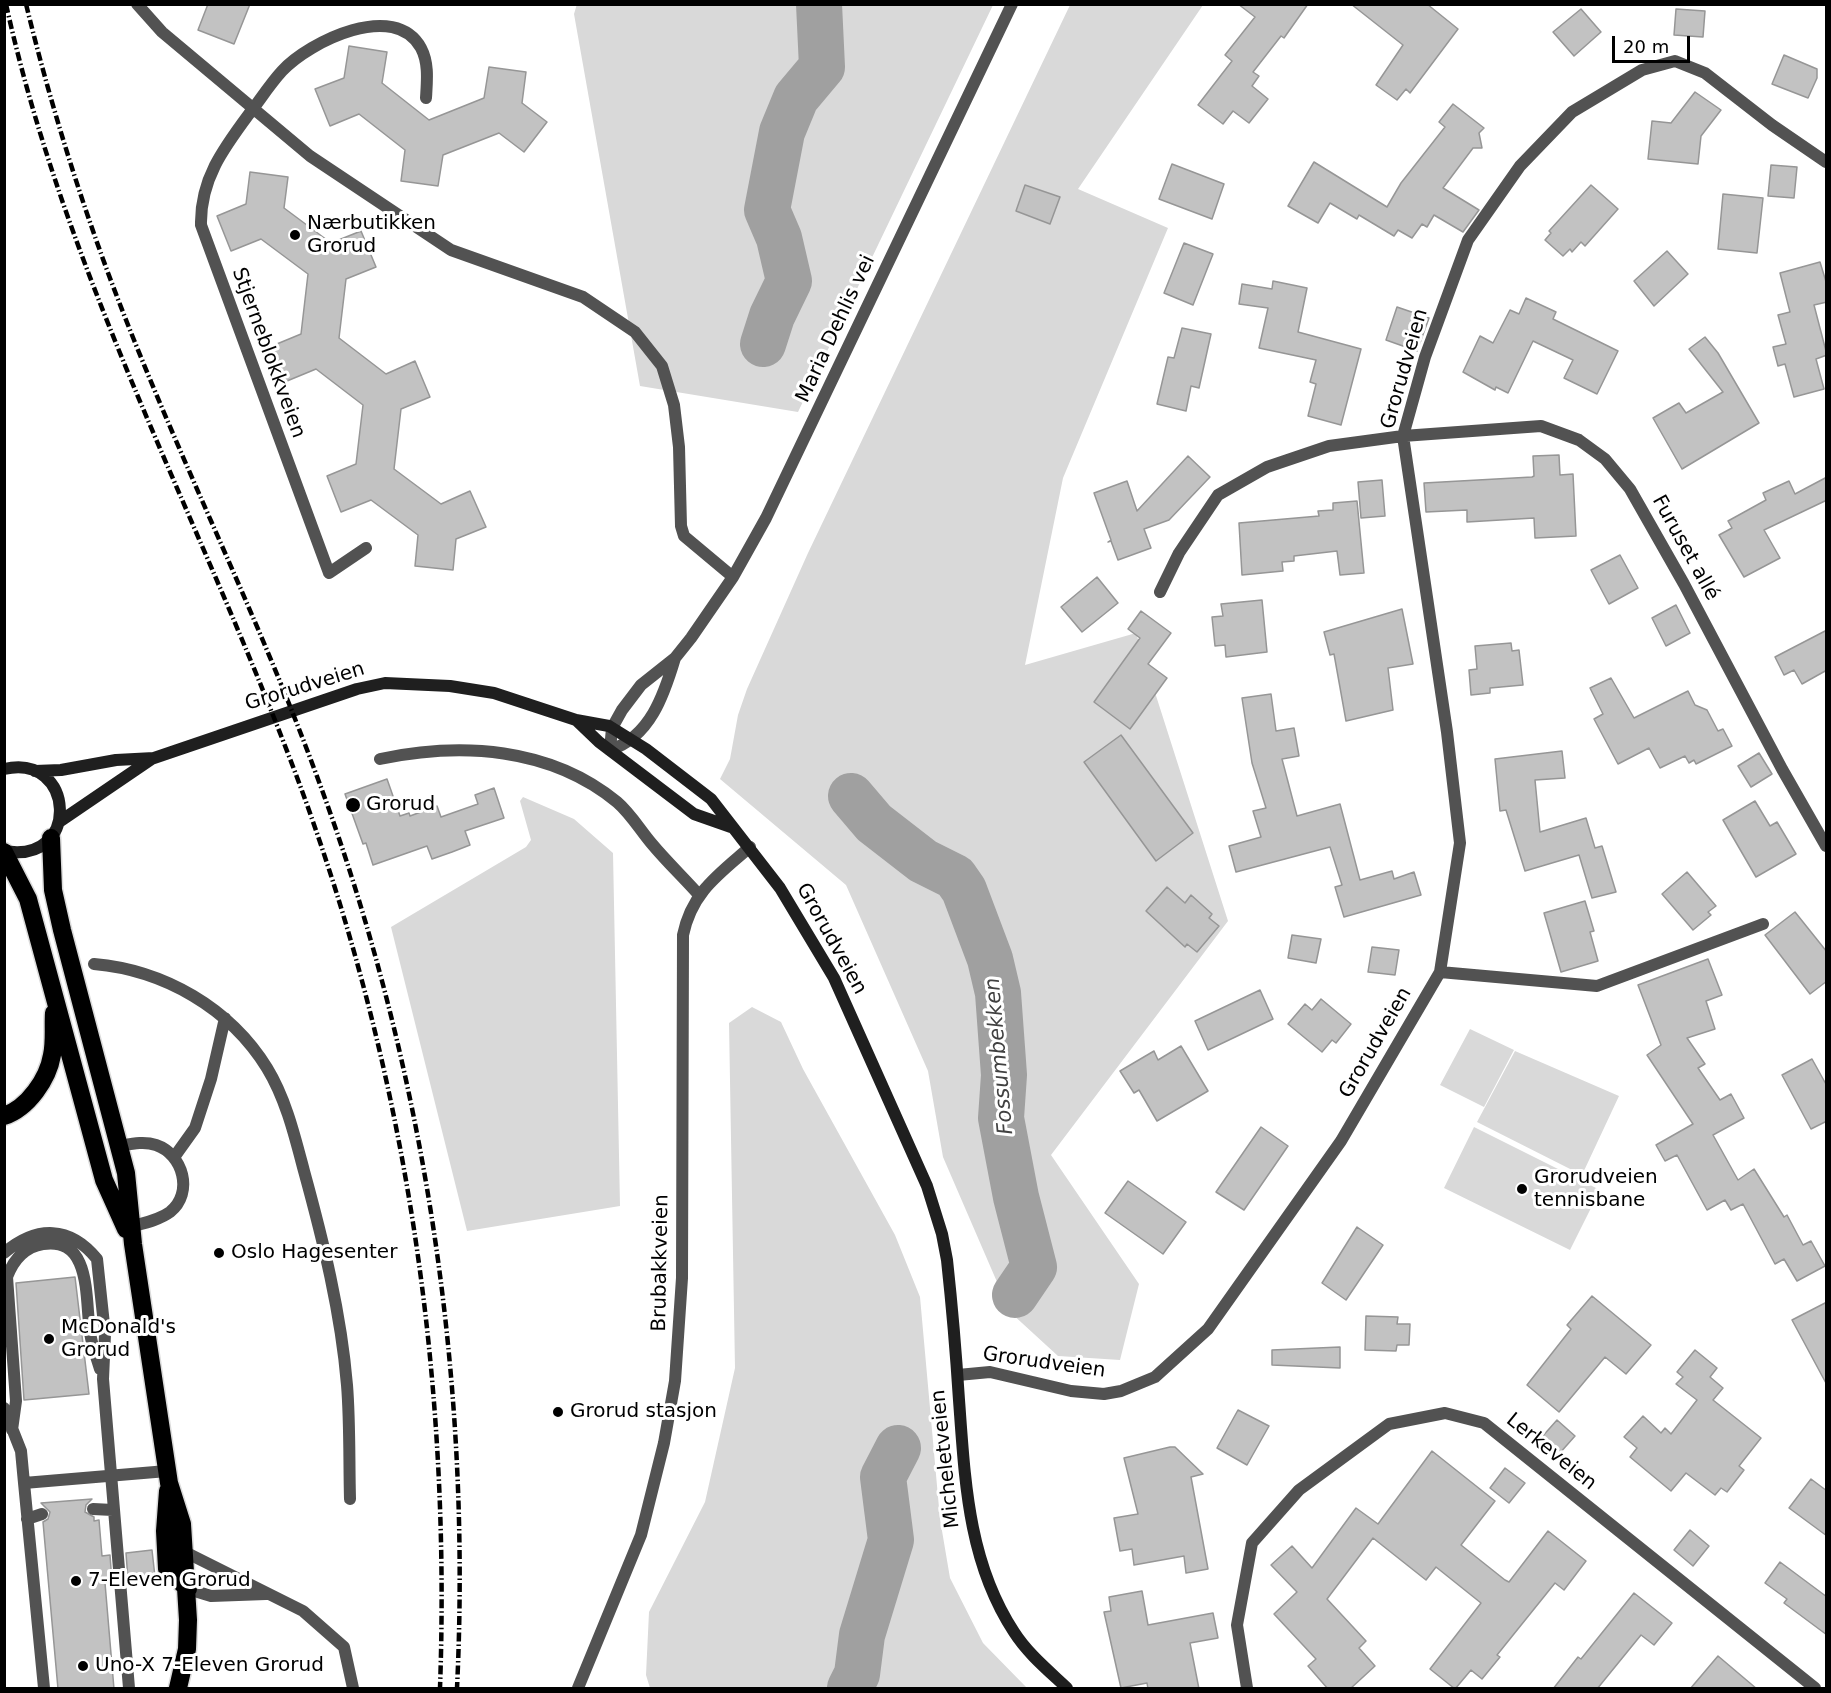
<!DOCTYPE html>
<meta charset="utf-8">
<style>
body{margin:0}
#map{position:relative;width:1831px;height:1693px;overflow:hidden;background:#fff;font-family:"DejaVu Sans",sans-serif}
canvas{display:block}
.frame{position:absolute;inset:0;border:6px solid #000;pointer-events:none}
.scale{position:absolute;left:1612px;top:36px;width:78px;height:27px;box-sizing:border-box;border:3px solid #000;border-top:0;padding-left:8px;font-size:18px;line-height:21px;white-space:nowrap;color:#000;-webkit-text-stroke:4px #fff;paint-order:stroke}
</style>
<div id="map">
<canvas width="1831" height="1693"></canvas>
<div class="frame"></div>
<div class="scale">20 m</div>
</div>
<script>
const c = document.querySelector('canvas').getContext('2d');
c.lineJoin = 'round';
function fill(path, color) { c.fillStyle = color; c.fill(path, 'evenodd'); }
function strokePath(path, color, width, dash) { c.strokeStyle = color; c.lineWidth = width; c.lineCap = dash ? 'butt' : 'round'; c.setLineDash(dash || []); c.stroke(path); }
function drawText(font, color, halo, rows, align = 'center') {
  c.font = font + ' "DejaVu Sans",sans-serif'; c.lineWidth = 6; c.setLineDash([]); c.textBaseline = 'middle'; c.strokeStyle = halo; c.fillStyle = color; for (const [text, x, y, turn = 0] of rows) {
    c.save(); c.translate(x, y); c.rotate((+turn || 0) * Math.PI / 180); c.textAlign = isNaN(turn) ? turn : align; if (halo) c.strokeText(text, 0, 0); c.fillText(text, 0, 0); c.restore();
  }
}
const green = new Path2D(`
 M577 4 993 5 798 412 640 386 574 14Z
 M1070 5H1203L1078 189 1168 228 1063 478 1025 665 1136 633 1228 921 1051 1155 1139 1284 1120 1360 1058 1356 1010 1312 943 1157 928 1071 846 885 720 779 730 759 738 715 747 689 808 553Z
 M523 797 574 819 613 853 620 1206 467 1231 391 927 526 847 531 840 520 801Z
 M752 1007 781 1022 803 1069 895 1235 920 1297 940 1519 950 1578 983 1643 1027 1688H650L646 1675 649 1612 705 1502 735 1368 729 1023Z
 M1470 1029 1514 1050 1484 1107 1440 1085Z
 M1515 1051 1619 1096 1582 1175 1477 1122Z
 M1474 1127 1600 1190 1570 1250 1444 1188Z`);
const river = new Path2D(`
 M763 344 772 316 789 281 779 238 767 210 782 132 796 98 822 67 819 4
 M851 796 874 823 923 861 955 877 964 890 990 959 998 993 1004 1075 1001 1118 1016 1197 1034 1267 1015 1295
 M850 1688 857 1674 862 1635 891 1540 883 1477 898 1448`);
const building = new Path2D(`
 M208 4H250L234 44 198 30Z
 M1238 4H1308L1284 38 1281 36 1253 72 1259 76 1252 86 1268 99 1249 123 1233 111 1223 124 1198 105 1232 61 1225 55 1255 17Z
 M1351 4H1427L1458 29 1410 93 1406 89 1397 100 1376 85 1403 45Z
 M1581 9 1601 32 1574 56 1553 32Z
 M1676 9 1705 11 1703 37 1674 35Z
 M349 46 387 52 382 83 429 120 484 98 489 67 526 72 522 103 547 122 524 152 499 133 443 155 438 186 401 181 405 150 359 114 330 126 315 89 344 78Z
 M1784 55 1817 69V78L1808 98 1772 84Z
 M1695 92 1721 110 1701 136 1698 164 1648 159 1652 121 1671 123Z
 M1453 104 1484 128 1479 133 1482 148H1473L1443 188 1479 210 1463 232 1434 215 1427 227 1422 224 1412 238 1398 230 1394 236 1359 215 1357 219 1330 203 1318 223 1288 206 1314 162 1387 207 1401 183 1445 127 1439 122Z
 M1172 164 1224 184 1212 219 1159 199Z
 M1771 165 1797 167 1794 198 1768 196Z
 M250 172 288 177 284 208 331 243 361 231 376 267 346 279 339 338 386 374 415 361 430 397 401 409 394 469 441 504 470 491 486 527 456 539 453 570 415 566 418 535 371 500 341 512 327 476 356 464 363 405 316 369 287 381 272 346 301 334 308 274 261 239 231 251 217 216 246 204Z
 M1025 185 1060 197 1050 224 1016 211Z
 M1591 185 1618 209 1585 246 1581 242 1572 252 1570 249 1563 256 1545 240 1551 233 1549 231Z
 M1723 194 1763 198 1757 253 1718 249Z
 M1184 243 1213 254 1193 305 1164 293Z
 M1667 251 1688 274 1654 306 1634 281Z
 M1820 262 1827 285V302L1814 305 1827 355 1816 359 1824 389 1794 397 1785 364 1778 366 1773 347 1786 344 1778 315 1790 312 1780 273Z
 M1273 281 1307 288 1298 332 1361 349 1341 425 1308 416 1316 384 1310 382 1316 360 1259 348 1268 308 1239 304 1242 284 1272 289Z
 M1526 298 1556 312 1553 319 1618 351 1597 394 1564 378 1573 360 1533 341 1508 393 1496 387 1495 390 1463 372 1480 336 1493 343 1510 310 1519 314Z
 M1397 307 1429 318 1417 351 1386 340Z
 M1182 328 1211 334 1199 388 1191 386 1186 411 1157 404 1168 357 1174 358Z
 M1705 337 1718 353 1759 423 1682 469 1653 418 1679 403 1686 413 1723 392 1689 349Z
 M1559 455 1560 475 1573 474 1576 536 1535 538 1534 518 1467 522V510L1426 512 1424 483 1532 477 1534 476 1533 456Z
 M1188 456 1210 477 1169 520 1144 529 1151 548 1118 560 1111 541 1108 542 1111 540 1094 493 1127 481 1137 511Z
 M1827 477V500L1764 530 1780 558 1744 577 1719 535 1732 528 1728 521 1766 500 1763 493 1789 481 1795 494Z
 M1382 480 1385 516 1361 518 1358 482Z
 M1357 501 1364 573 1340 575 1337 551 1294 556V561L1282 562 1283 571 1242 575 1239 523 1319 516 1318 511 1333 510V503Z
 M1620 555 1638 588 1609 604 1591 570Z
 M1097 577 1118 603 1082 632 1061 607Z
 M1262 600 1267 652 1226 657 1225 645 1215 646 1212 617 1223 616 1221 604Z
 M1676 605 1690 633 1666 646 1652 618Z
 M1402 609 1413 664 1388 668 1393 710 1346 721 1334 654 1330 655 1324 632Z
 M1141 611 1171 633 1148 664 1167 678 1130 729 1094 702 1140 638 1128 629Z
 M1827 630V670L1802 684 1794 670 1784 675 1775 657Z
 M1511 643 1512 651 1519 650 1523 685 1490 688V693L1471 695 1469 670 1477 669 1475 646Z
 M1611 678 1634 718 1688 691 1695 705 1707 710 1718 731 1723 729 1732 746 1696 764 1694 760 1689 763 1685 756 1660 768 1649 748 1618 764 1594 719 1603 714 1590 688Z
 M1271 694 1276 731 1294 728 1299 756 1282 759 1297 816 1340 804 1360 880 1392 871 1394 879 1414 872 1421 895 1344 917 1335 887 1342 885 1330 847 1236 872 1229 846 1261 837 1253 811 1266 808 1252 763 1242 698Z
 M1121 735 1193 833 1156 861 1084 762Z
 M1562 751 1565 778 1535 780 1540 832 1586 818 1595 848 1602 846 1616 892 1592 898 1579 855 1525 871 1506 810 1500 811 1495 759Z
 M1759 753 1772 774 1751 787 1738 766Z
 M387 779 400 816 409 813 410 816 437 806 441 817 478 804 475 795 494 788 504 818 465 831 470 845 452 852 432 859 427 846 373 865 366 843 363 844 345 794Z
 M1755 801 1770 826 1777 822 1796 854 1756 877 1723 820Z
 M1687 872 1716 906 1708 912 1711 915 1693 930 1662 894Z
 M1167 887 1185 903 1191 895 1212 914 1209 918 1219 926 1197 952 1187 944 1185 947 1146 911Z
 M1585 901 1594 931 1590 932 1598 961 1561 972 1544 913Z
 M1795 912 1827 952V981L1810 994 1765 935Z
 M1292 935 1321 939 1316 963 1288 958Z
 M1372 947 1399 950 1395 975 1368 972Z
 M1708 959 1722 995 1706 1001 1715 1029 1687 1038 1705 1064 1698 1068 1720 1100 1731 1094 1744 1118 1713 1135 1738 1180 1754 1169 1784 1217 1787 1215 1803 1245 1811 1241 1825 1266 1797 1281 1784 1259 1775 1264 1743 1204 1731 1210 1725 1200 1707 1210 1677 1155 1665 1161 1656 1145 1693 1124 1647 1055 1661 1045 1638 985Z
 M1260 990 1273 1019 1208 1050 1195 1021Z
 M1321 999 1351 1024 1336 1043 1332 1040 1322 1052 1288 1024 1305 1004 1312 1010Z
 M1181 1046 1208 1091 1157 1121 1139 1090 1134 1093 1120 1071 1154 1051 1158 1060Z
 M1812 1059 1827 1086V1121L1811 1129 1782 1075Z
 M1261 1127 1288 1146 1244 1210 1216 1192Z
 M1128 1181 1186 1222 1163 1254 1105 1213Z
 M1357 1227 1383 1245 1346 1300 1322 1283Z
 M75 1277 89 1394 24 1400 16 1283Z
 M1592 1296 1651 1345 1626 1374 1605 1357 1559 1412 1527 1385 1571 1329 1567 1325Z
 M1827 1302V1385L1792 1320Z
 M1366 1316 1398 1317 1397 1324H1410L1409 1345H1397L1396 1351 1365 1350Z
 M1340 1347V1368L1272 1365V1350Z
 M1695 1350 1717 1368 1710 1377 1723 1388 1713 1400 1761 1438 1739 1466 1744 1470 1727 1492 1721 1488 1715 1495 1686 1473 1671 1491 1630 1457 1637 1448 1624 1437 1643 1416 1661 1433 1665 1428 1671 1434 1697 1400 1676 1384 1683 1377 1677 1372Z
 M1238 1410 1269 1426 1247 1465 1217 1448Z
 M1557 1420 1575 1436 1559 1454 1541 1438Z
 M1170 1447H1175L1203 1474 1191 1477 1208 1569 1186 1573 1184 1556 1134 1565 1132 1549 1120 1551 1114 1518 1138 1514 1124 1458Z
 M1432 1451 1495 1501 1461 1545 1505 1580 1509 1582 1548 1531 1586 1561 1564 1590 1555 1583 1497 1655 1500 1657 1482 1679 1471 1670 1455 1689 1430 1669 1481 1603 1436 1567 1426 1580 1373 1538 1327 1599 1366 1641 1359 1648 1375 1666 1350 1689H1328L1308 1666 1316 1659 1274 1614 1297 1592 1271 1565 1292 1546 1312 1568 1356 1508 1378 1524Z
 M1505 1468 1525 1483 1509 1503 1490 1488Z
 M1811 1479 1827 1491V1536L1789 1508Z
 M92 1499 86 1505 85 1512 94 1517V1521L99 1520 102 1556 110 1555 112 1582 105 1583 114 1689H58L43 1522 48 1519 50 1512 41 1503Z
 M1690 1530 1709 1546 1693 1566 1674 1550Z
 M152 1550 155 1577 128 1580 126 1553Z
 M1780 1562 1827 1597V1635L1784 1603 1787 1599 1765 1583Z
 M1142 1591 1148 1625 1213 1613 1218 1638 1190 1643 1199 1689H1148L1147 1683 1121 1688 1104 1612 1111 1611 1109 1597Z
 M1634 1593 1672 1623 1654 1645 1641 1635 1597 1689H1553L1578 1657 1581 1659Z
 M1718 1656 1757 1689H1690Z`);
const lane = new Path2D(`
 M380 759C461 742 550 747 617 802 631 814 640 830 652 844 667 862 684 878 699 895
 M94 964C164 970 230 1008 267 1068 286 1099 295 1137 304 1171 323 1240 341 1313 347 1385 350 1422 349 1461 350 1499
 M119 1146C131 1144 144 1141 156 1145 183 1154 194 1193 170 1212 158 1221 139 1224 126 1228
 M175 1156 195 1128 211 1079 225 1018
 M4 1253C37 1225 70 1226 97 1259L105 1334 103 1379 129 1688
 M4 1408 21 1451 24 1483 167 1471
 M12 1430 16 1401 7 1277C13 1261 24 1247 43 1244 95 1236 84 1307 91 1338 93 1348 97 1359 100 1369
 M24 1483 44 1688
 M93 1509 113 1510
 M27 1519 42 1514
 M185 1552 303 1611 344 1647 353 1688
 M188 1589 211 1596 266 1594`);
const street = new Path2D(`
 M137 4 162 32 310 156 451 250 583 297 635 332 662 366 674 405 679 447 681 526 684 536 733 577
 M366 548 329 573 201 225C200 180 223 149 249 114 260 100 270 84 282 71 310 41 395 0 421 48 429 63 427 81 426 98
 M1160 592 1179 553 1218 495 1267 467 1329 446 1403 436 1541 426 1579 440 1605 459 1630 489 1684 584 1782 769 1826 846
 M675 658C664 695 650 737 610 750L612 728 622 710 641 685 675 658 691 638 733 577 766 518 1012 4
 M1440 972 1597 986 1763 924
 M958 1375 990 1372 1071 1391 1104 1394 1121 1391 1155 1377 1208 1329 1341 1141 1440 972 1460 843 1447 732 1403 436 1425 357 1468 240 1520 166 1572 112 1642 70 1675 61 1705 73 1772 125 1826 162
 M578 1688 641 1535 664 1443 675 1381 682 1278 683 935C692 892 718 875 750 847
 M1247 1688 1237 1625 1252 1543 1299 1490 1389 1424 1445 1413 1484 1423 1815 1688`);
const secondary = new Path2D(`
 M576 720 599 742 694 814 731 827
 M4 769C75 752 82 865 4 851
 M35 771 61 770 116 760 154 758 357 689 385 683 450 686 494 693 576 720 609 726 646 749 711 799 780 888 834 978 927 1186 942 1234 947 1260C952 1306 956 1353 959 1400 965 1481 968 1562 1014 1632 1028 1654 1049 1671 1067 1688
 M59 822 153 758`);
const highway = new Path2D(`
 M51 838 53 890 62 930 126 1173 133 1244 169 1483 182 1524 188 1620 187 1649 178 1688
 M4 852 28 899 104 1180 126 1229
 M4 1116C28 1108 48 1079 52 1055 55 1042 53 1026 54 1013
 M168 1491 165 1531 167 1569 188 1589`);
const rail = new Path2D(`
 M6 4C66 277 201 520 298 780 406 1071 451 1378 440 1688
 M26 4C54 119 90 231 134 340 192 485 261 625 315 771 424 1062 472 1378 457 1688`);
const markers = [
 [295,235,6,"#000"],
 [353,805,8,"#000"],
 [1522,1189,6,"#000"],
 [219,1253,6,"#000"],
 [49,1339,6,"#000"],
 [558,1412,6,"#000"],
 [76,1581,6,"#000"],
 [83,1666,6,"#000"]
];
const poiNames = [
 ["Nærbutikken",307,224],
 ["Grorud",307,247],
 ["Grorud",366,805],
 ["Grorudveien",1534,1178],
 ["tennisbane",1534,1201],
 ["Oslo Hagesenter",231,1253],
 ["McDonald's",61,1328],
 ["Grorud",61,1351],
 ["Grorud stasjon",570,1412],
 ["7-Eleven Grorud",88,1581],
 ["Uno-X 7-Eleven Grorud",95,1666]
];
const streetNames = [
 ["Maria Dehlis vei",836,329,-65],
 ["Stjerneblokkveien",268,353,70],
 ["Grorudveien",1405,369,-74],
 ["Furuset allé",1685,548,61],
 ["Grorudveien",305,687,-17],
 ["Grorudveien",831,939,61],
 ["Grorudveien",1376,1043,-60],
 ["Brubakkveien",661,1263,-89],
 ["Grorudveien",1044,1363,8],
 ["Lerkeveien",1551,1452,39],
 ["Micheletveien",946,1459,-96]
];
const waterNames = [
 ["Fossumbekken",1000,1056,-95]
];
fill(green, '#d9d9d9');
strokePath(river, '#a0a0a0', 46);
fill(building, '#c2c2c2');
strokePath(building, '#969696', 1.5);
strokePath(highway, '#dbdbdb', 21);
strokePath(lane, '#525252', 12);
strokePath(street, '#525252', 12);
strokePath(secondary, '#1f1f1f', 12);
strokePath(highway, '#000', 18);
strokePath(rail, '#000', 4.5, [9, 3, 1.5, 3]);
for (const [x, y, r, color] of markers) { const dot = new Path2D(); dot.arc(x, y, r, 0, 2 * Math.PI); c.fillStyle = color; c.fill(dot); strokePath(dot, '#fff', 2); }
drawText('20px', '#000', '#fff', poiNames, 'left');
drawText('20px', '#000', '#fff', streetNames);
drawText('italic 21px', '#414141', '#fff', waterNames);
</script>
